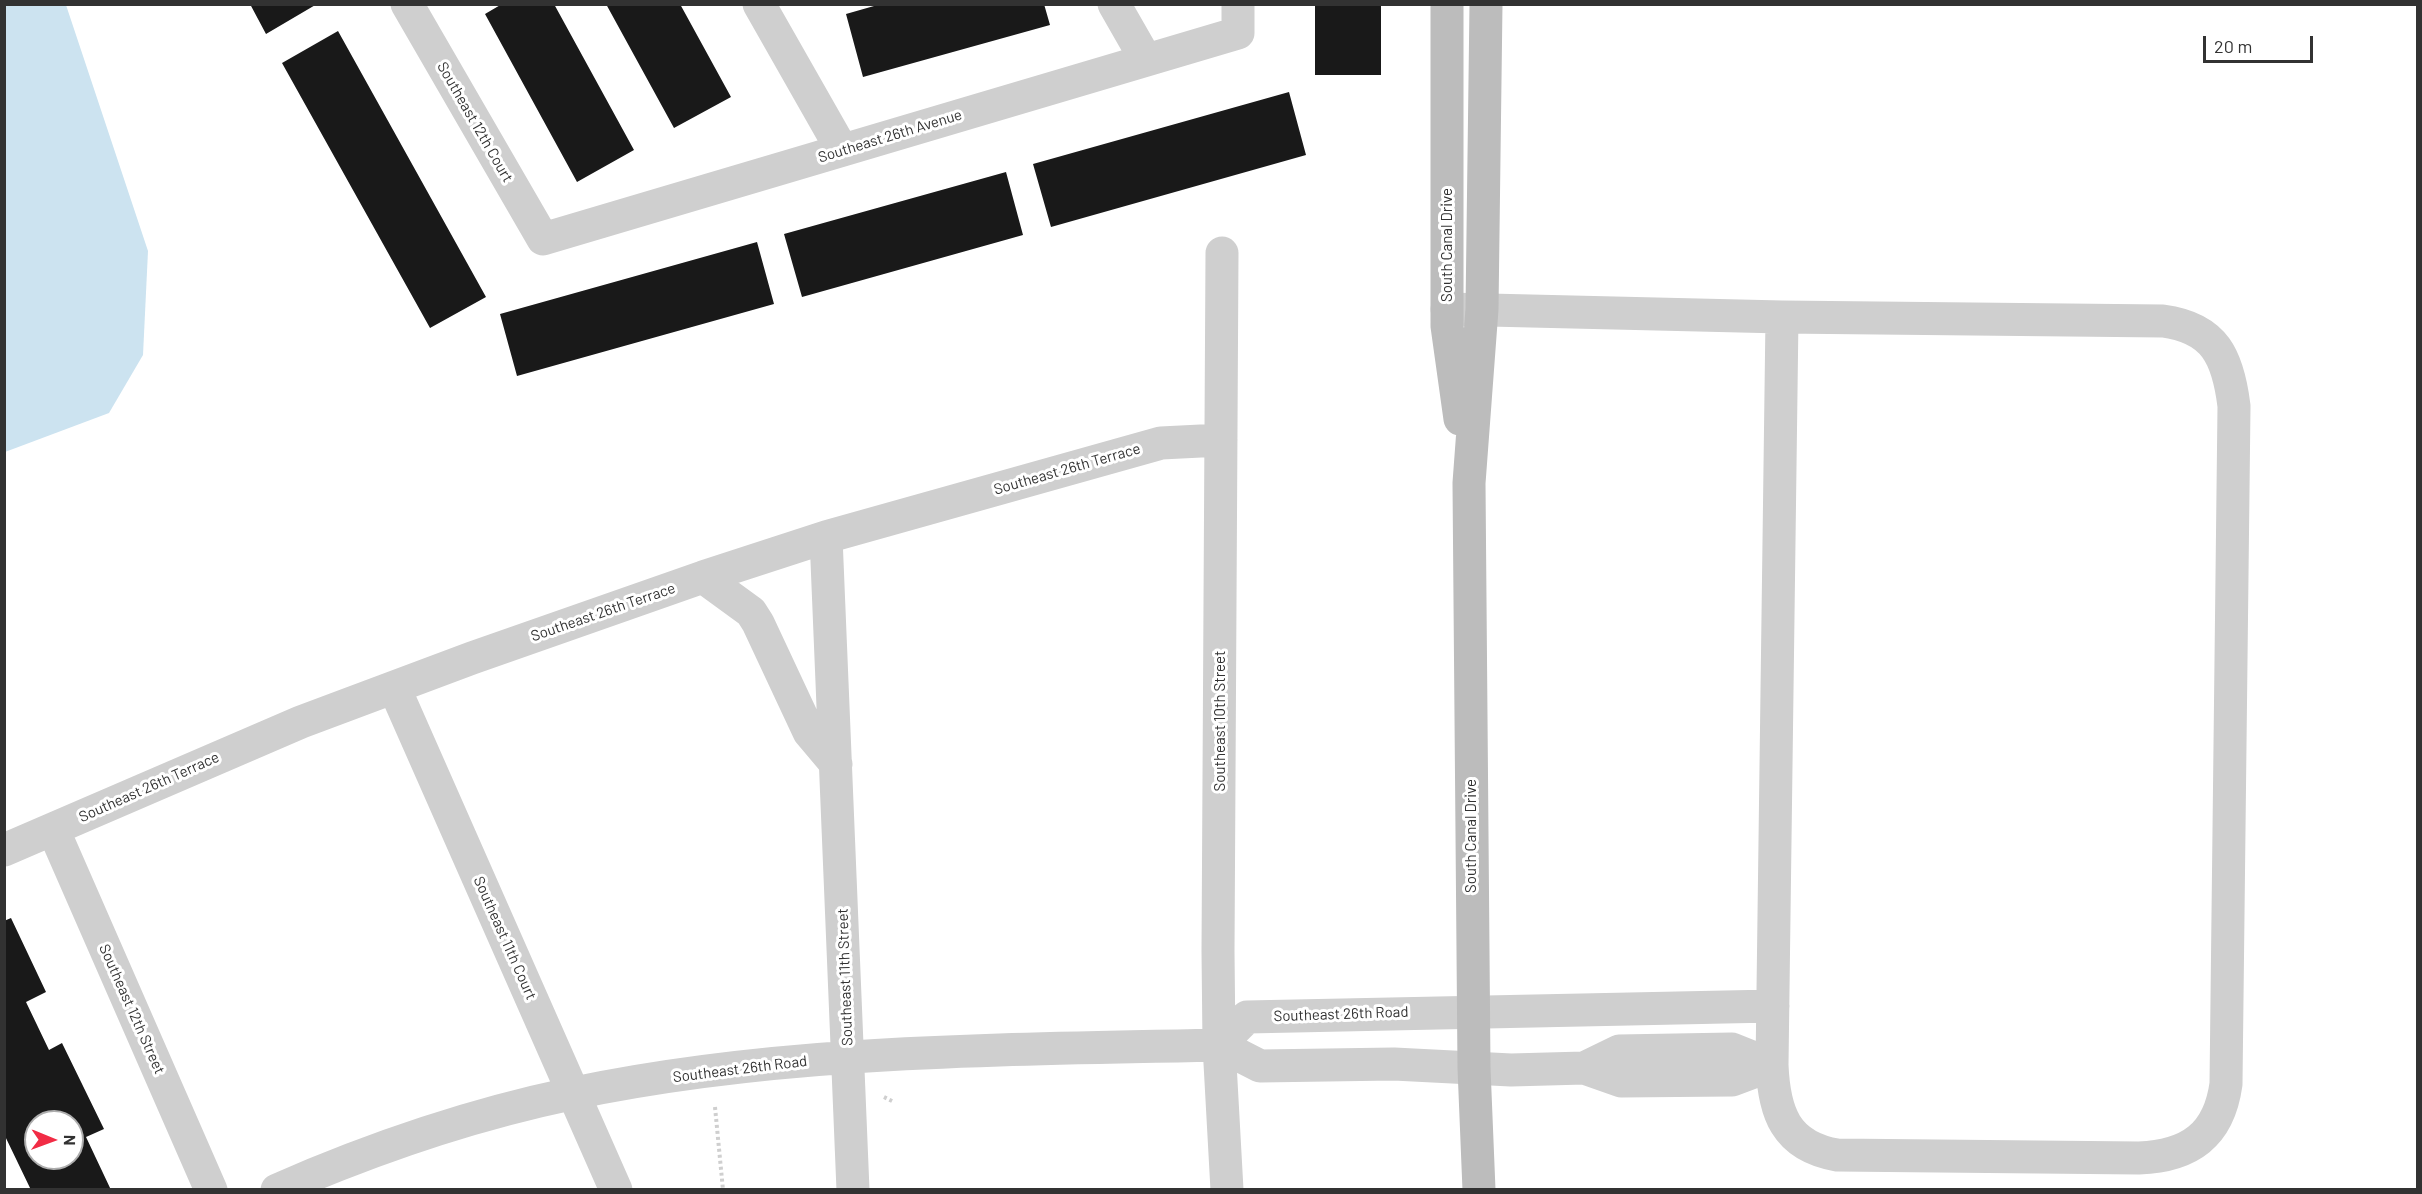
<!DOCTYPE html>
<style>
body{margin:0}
#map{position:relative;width:2422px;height:1194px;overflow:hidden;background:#fff;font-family:Barlow,sans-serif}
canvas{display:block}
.frame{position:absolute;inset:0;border:6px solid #323232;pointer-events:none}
.north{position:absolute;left:24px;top:1110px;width:60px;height:60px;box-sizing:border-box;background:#fff;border:2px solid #adadad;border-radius:50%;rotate:91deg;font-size:16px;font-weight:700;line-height:24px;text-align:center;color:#323232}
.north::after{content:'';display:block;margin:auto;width:21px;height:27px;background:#f12c45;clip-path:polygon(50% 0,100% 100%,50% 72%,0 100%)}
.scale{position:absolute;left:2203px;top:36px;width:110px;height:27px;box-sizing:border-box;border:3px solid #323232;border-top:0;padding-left:8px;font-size:18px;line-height:21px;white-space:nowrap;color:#323232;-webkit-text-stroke:4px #fff;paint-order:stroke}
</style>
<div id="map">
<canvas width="2422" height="1194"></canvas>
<div class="frame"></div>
<div class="north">N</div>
<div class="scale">20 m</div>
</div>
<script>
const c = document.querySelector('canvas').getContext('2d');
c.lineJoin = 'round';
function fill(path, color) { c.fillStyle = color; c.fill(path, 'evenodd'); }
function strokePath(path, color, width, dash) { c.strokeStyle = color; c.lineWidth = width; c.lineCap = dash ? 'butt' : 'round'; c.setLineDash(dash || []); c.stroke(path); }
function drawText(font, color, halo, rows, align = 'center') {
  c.font = font + ' Barlow,sans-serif'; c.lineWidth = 6; c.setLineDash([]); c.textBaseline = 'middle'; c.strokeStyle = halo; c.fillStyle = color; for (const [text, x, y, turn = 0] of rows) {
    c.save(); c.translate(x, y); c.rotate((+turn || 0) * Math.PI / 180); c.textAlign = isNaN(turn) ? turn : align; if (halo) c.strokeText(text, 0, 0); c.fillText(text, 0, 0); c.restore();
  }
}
const water = new Path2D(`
 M5 4 66 5 148 251 143 355 109 413 5 452Z`);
const building = new Path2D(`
 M250 4H317L266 34Z
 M502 4H554L634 150 577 182 485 14Z
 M606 4H680L731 97 674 128Z
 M881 4H1044L1050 25 863 77 846 14Z
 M1315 4H1381V75H1315Z
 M338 31 486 297 430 328 282 63Z
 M1289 92 1306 155 1051 227 1033 164Z
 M1006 172 1023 235 802 297 784 234Z
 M757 242 774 304 517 376 500 314Z
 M11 918 46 992 26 1002 49 1050 62 1043 104 1129 86 1137 111 1190H31L4 1134V921ZM36 1122H72V1158H36Z`);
const path = new Path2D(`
 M884 1097 894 1102
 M715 1107 723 1190`);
const street = new Path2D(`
 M407 4 543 239 1238 33V4
 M759 4 842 150
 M1114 4 1146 60
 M1222 253 1218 951 1219 1045 1227 1190
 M1447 309 1782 317 2163 321C2215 328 2228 357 2234 406L2226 1084C2219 1135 2190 1156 2139 1158L1837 1155C1785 1146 1774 1112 1772 1065L1782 317
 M826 537 853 1190
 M703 577 751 612 758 623 809 732 836 764
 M394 687 616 1190
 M53 829 211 1190
 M4 850 301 722 472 658 703 577 826 537 1161 443 1221 440
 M1219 1045 1247 1017 1773 1006
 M1584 1068 1619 1051 1732 1049 1772 1065
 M277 1190C371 1149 470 1115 570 1094 783 1049 1003 1050 1219 1045L1260 1066 1394 1064 1511 1070 1584 1068 1621 1081 1732 1080 1772 1065`);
const secondary = new Path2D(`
 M1447 4V326L1460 419
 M1479 1190 1474 1068 1469 483 1482 309 1486 4`);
const streetNames = [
 ["Southeast 12th Court",475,122,60],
 ["Southeast 26th Avenue",890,136,-17],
 ["South Canal Drive",1447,245,-90],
 ["Southeast 26th Terrace",1067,469,-16],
 ["Southeast 26th Terrace",603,612,-19],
 ["Southeast 10th Street",1220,721,-90],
 ["Southeast 26th Terrace",149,787,-24],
 ["South Canal Drive",1471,836,-90],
 ["Southeast 11th Court",505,938,66],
 ["Southeast 11th Street",845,977,-92],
 ["Southeast 12th Street",132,1009,66],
 ["Southeast 26th Road",1341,1014,-2],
 ["Southeast 26th Road",740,1069,-7]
];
fill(water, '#cce3f0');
fill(building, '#191919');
strokePath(path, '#cfcfcf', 4, [3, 3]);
strokePath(street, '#cfcfcf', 33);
strokePath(secondary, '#bcbcbc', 33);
drawText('15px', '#323232', '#fff', streetNames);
</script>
